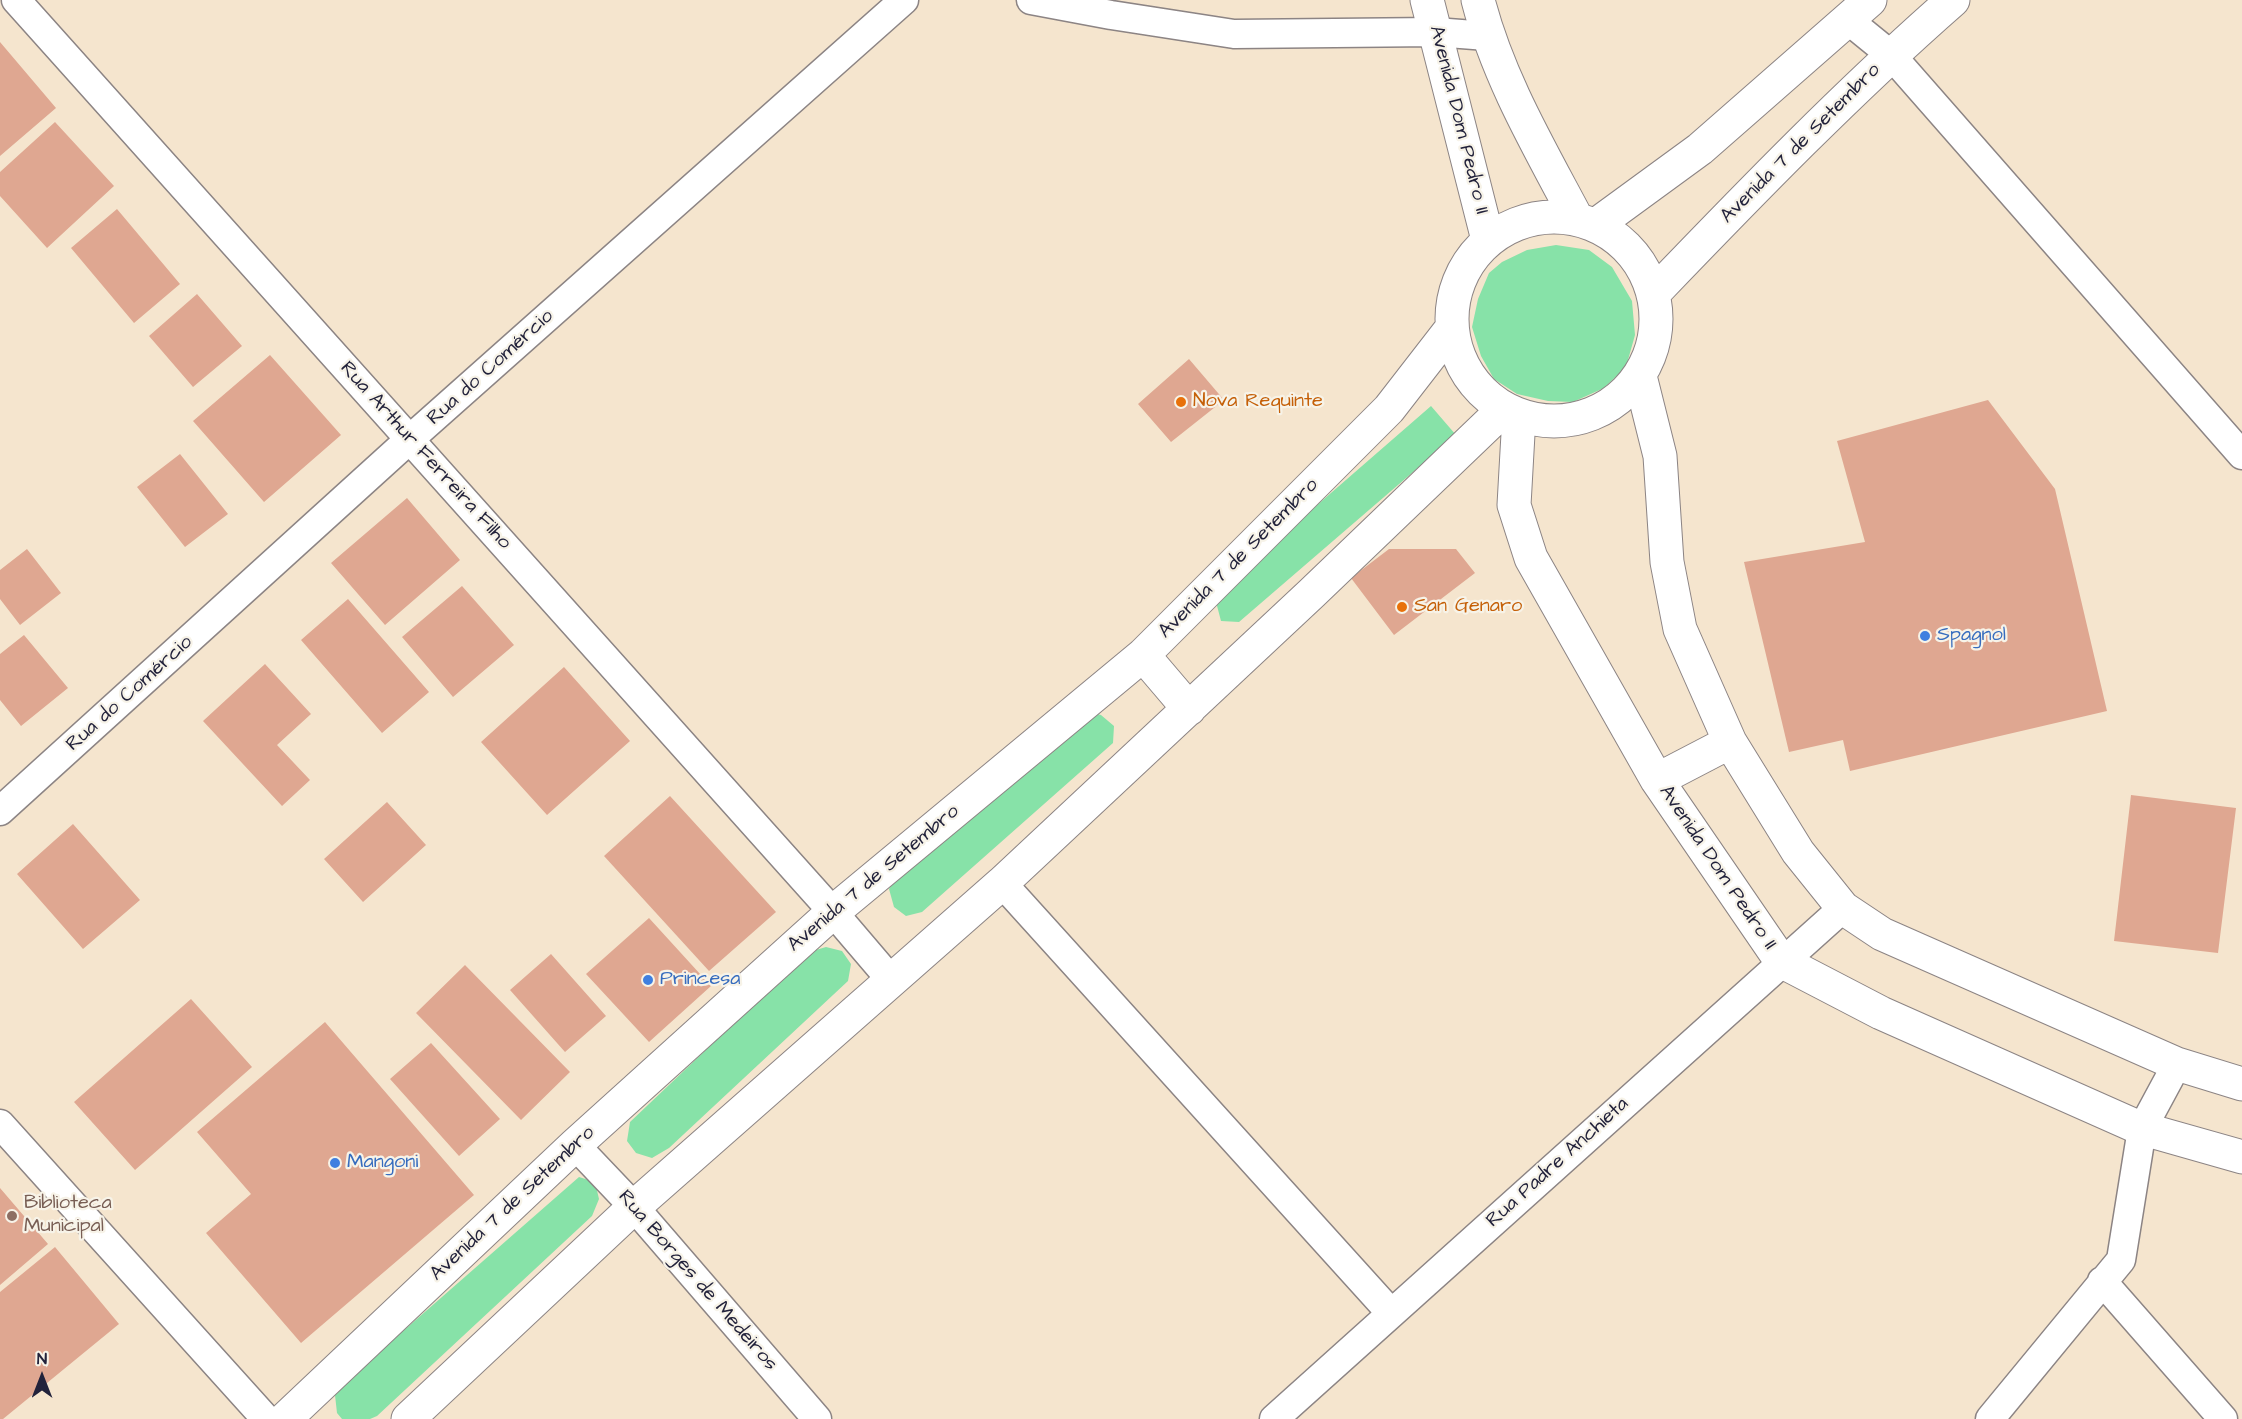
<!DOCTYPE html>
<meta charset="utf-8">
<style>
body{margin:0}
#map{position:relative;width:2242px;height:1419px;overflow:hidden;background:#f5e5ce;font-family:"Architects Daughter",sans-serif}
canvas{display:block}
.north{position:absolute;left:12px;top:1347px;width:60px;height:60px;-webkit-text-stroke:4px #f7f3e8;paint-order:stroke;rotate:0deg;font-size:16px;font-weight:700;line-height:24px;text-align:center;color:#22223b}
.north::after{content:'';display:block;margin:auto;width:21px;height:27px;background:#22223b;clip-path:polygon(50% 0,100% 100%,50% 72%,0 100%)}
</style>
<div id="map">
<canvas width="2242" height="1419"></canvas>
<div class="north">N</div>
</div>
<script>
const c = document.querySelector('canvas').getContext('2d');
c.lineJoin = 'round';
function fill(path, color) { c.fillStyle = color; c.fill(path, 'evenodd'); }
function strokePath(path, color, width, dash) { c.strokeStyle = color; c.lineWidth = width; c.lineCap = dash ? 'butt' : 'round'; c.setLineDash(dash || []); c.stroke(path); }
function drawText(font, color, halo, rows, align = 'center') {
  c.font = font + ' "Architects Daughter",sans-serif'; c.lineWidth = 4.5; c.setLineDash([]); c.textBaseline = 'middle'; c.strokeStyle = halo; c.fillStyle = color; for (const [text, x, y, turn = 0] of rows) {
    c.save(); c.translate(x, y); c.rotate((+turn || 0) * Math.PI / 180); c.textAlign = isNaN(turn) ? turn : align; if (halo) c.strokeText(text, 0, 0); c.fillText(text, 0, 0); c.restore();
  }
}
const green = new Path2D(`
 M1556 245 1589 250 1612 267 1632 301 1635 335 1626 367 1604 388 1573 402 1548 401 1517 394 1494 379 1481 356 1472 327 1478 299 1489 273 1502 262 1527 250Z
 M1431 406 1456 435 1239 622 1221 621 1216 602 1224 586Z
 M1086 711 1101 715 1114 726 1113 743 922 912 906 916 894 907 889 889 898 873Z
 M826 947 842 951 851 964 848 981 669 1148 652 1158 636 1153 627 1141 630 1122 809 952Z
 M579 1177 595 1182 599 1199 592 1216 377 1416 370 1419H342L337 1413 335 1395 346 1381Z`);
const building = new Path2D(`
 M0 42 56 108 0 156Z
 M55 122 114 186 47 248 0 196V172Z
 M117 209 180 284 134 323 71 248Z
 M197 294 242 346 193 387 149 336Z
 M270 355 341 435 264 502 193 421Z
 M1189 359 1224 400 1171 442 1138 404Z
 M1988 400 2055 489 2107 711 1850 771 1843 740 1789 752 1744 562 1865 542 1837 441Z
 M180 454 228 514 185 547 137 487Z
 M407 498 460 560 385 625 331 563Z
 M27 549 61 593 20 625 0 599V570Z
 M1389 549H1456L1475 573 1394 635 1351 578Z
 M462 586 514 645 453 697 402 637Z
 M348 599 429 692 382 733 301 640Z
 M24 635 68 688 21 726 0 700V654Z
 M265 664 311 714 277 745 310 780 282 806 203 721Z
 M564 667 630 741 547 815 481 742Z
 M2131 795 2236 808 2218 953 2114 941Z
 M670 796 776 912 709 971 604 856Z
 M387 802 426 845 363 902 324 859Z
 M73 824 140 900 83 949 17 874Z
 M649 918 711 986 649 1042 586 974Z
 M551 954 606 1016 565 1052 510 990Z
 M465 965 570 1072 521 1120 416 1013Z
 M191 999 252 1067 135 1170 74 1102Z
 M325 1022 474 1195 301 1343 206 1233 251 1194 197 1132Z
 M431 1043 500 1119 459 1156 390 1079Z
 M0 1188 48 1244 0 1285Z
 M55 1247 119 1324 3 1419H0V1292Z`);
const street = new Path2D(`
 M16 0 833 912 891 980
 M1031 0 1111 15 1234 34 1435 32 1487 36
 M1848 20 1891 55 2242 455
 M0 811 410 439 904 0
 M1002 883 1391 1313
 M0 1124 266 1419
 M575 1145 634 1207 817 1419
 M2102 1281 2223 1419
 M1274 1419 1843 908
 M1990 1419 2121 1260 2142 1129 2177 1064`);
const secondary = new Path2D(`
 M1427 0 1488 240
 M1478 0C1498 78 1540 149 1577 219
 M1452 319a102 102 0 1 1 204 0a102 102 0 1 1-204 0Z
 M1596 225 1700 149 1870 0
 M1654 293C1751 192 1848 92 1953 0
 M1640 376 1660 456 1667 562 1680 629 1730 742 1798 852 1843 908 1882 934 2177 1064 2242 1084
 M1519 416 1514 505 1531 558 1657 780 1781 961 1881 1013 2140 1128 2242 1157
 M1143 655 1189 709
 M1657 780 1730 742
 M285 1419 575 1145 833 912 1143 655 1389 409 1451 329
 M408 1419 634 1207 1002 883 1312 593 1504 409`);
const markers = [
 [1181,402,6,"#e8710a"],
 [1402,607,6,"#e8710a"],
 [1925,636,6,"#3f7fe0"],
 [648,980,6,"#3f7fe0"],
 [335,1163,6,"#3f7fe0"],
 [12,1216,6,"#8d6e63"]
];
const streetNames = [
 ["Avenida Dom Pedro II",1458,120,76],
 ["Avenida 7 de Setembro",1801,144,-45],
 ["Rua do Comércio",491,368,-42],
 ["Rua Arthur Ferreira Filho",425,456,48],
 ["Avenida 7 de Setembro",1239,559,-45],
 ["Rua do Comércio",130,694,-42],
 ["Avenida Dom Pedro II",1717,868,56],
 ["Avenida 7 de Setembro",874,879,-40],
 ["Rua Padre Anchieta",1558,1163,-42],
 ["Avenida 7 de Setembro",513,1204,-43],
 ["Rua Borges de Medeiros",697,1281,49]
];
const foodNames = [
 ["Nova Requinte",1193,402],
 ["San Genaro",1414,607]
];
const shopNames = [
 ["Spagnol",1937,636],
 ["Princesa",660,980],
 ["Mangoni",347,1163]
];
const educationNames = [
 ["Biblioteca",24,1204],
 ["Municipal",24,1227]
];
fill(green, '#87e2a8');
fill(building, '#dfa791');
strokePath(street, '#8c8484', 31);
strokePath(secondary, '#8c8484', 35);
strokePath(street, '#fff', 28);
strokePath(secondary, '#fff', 33);
for (const [x, y, r, color] of markers) { const dot = new Path2D(); dot.arc(x, y, r, 0, 2 * Math.PI); c.fillStyle = color; c.fill(dot); strokePath(dot, '#f7f3e8', 2); }
drawText('20px', '#22223b', '#f7f3e8', streetNames);
drawText('20px', '#c56008', '#f7f3e8', foodNames, 'left');
drawText('20px', '#366cbe', '#f7f3e8', shopNames, 'left');
drawText('20px', '#785e54', '#f7f3e8', educationNames, 'left');
</script>
